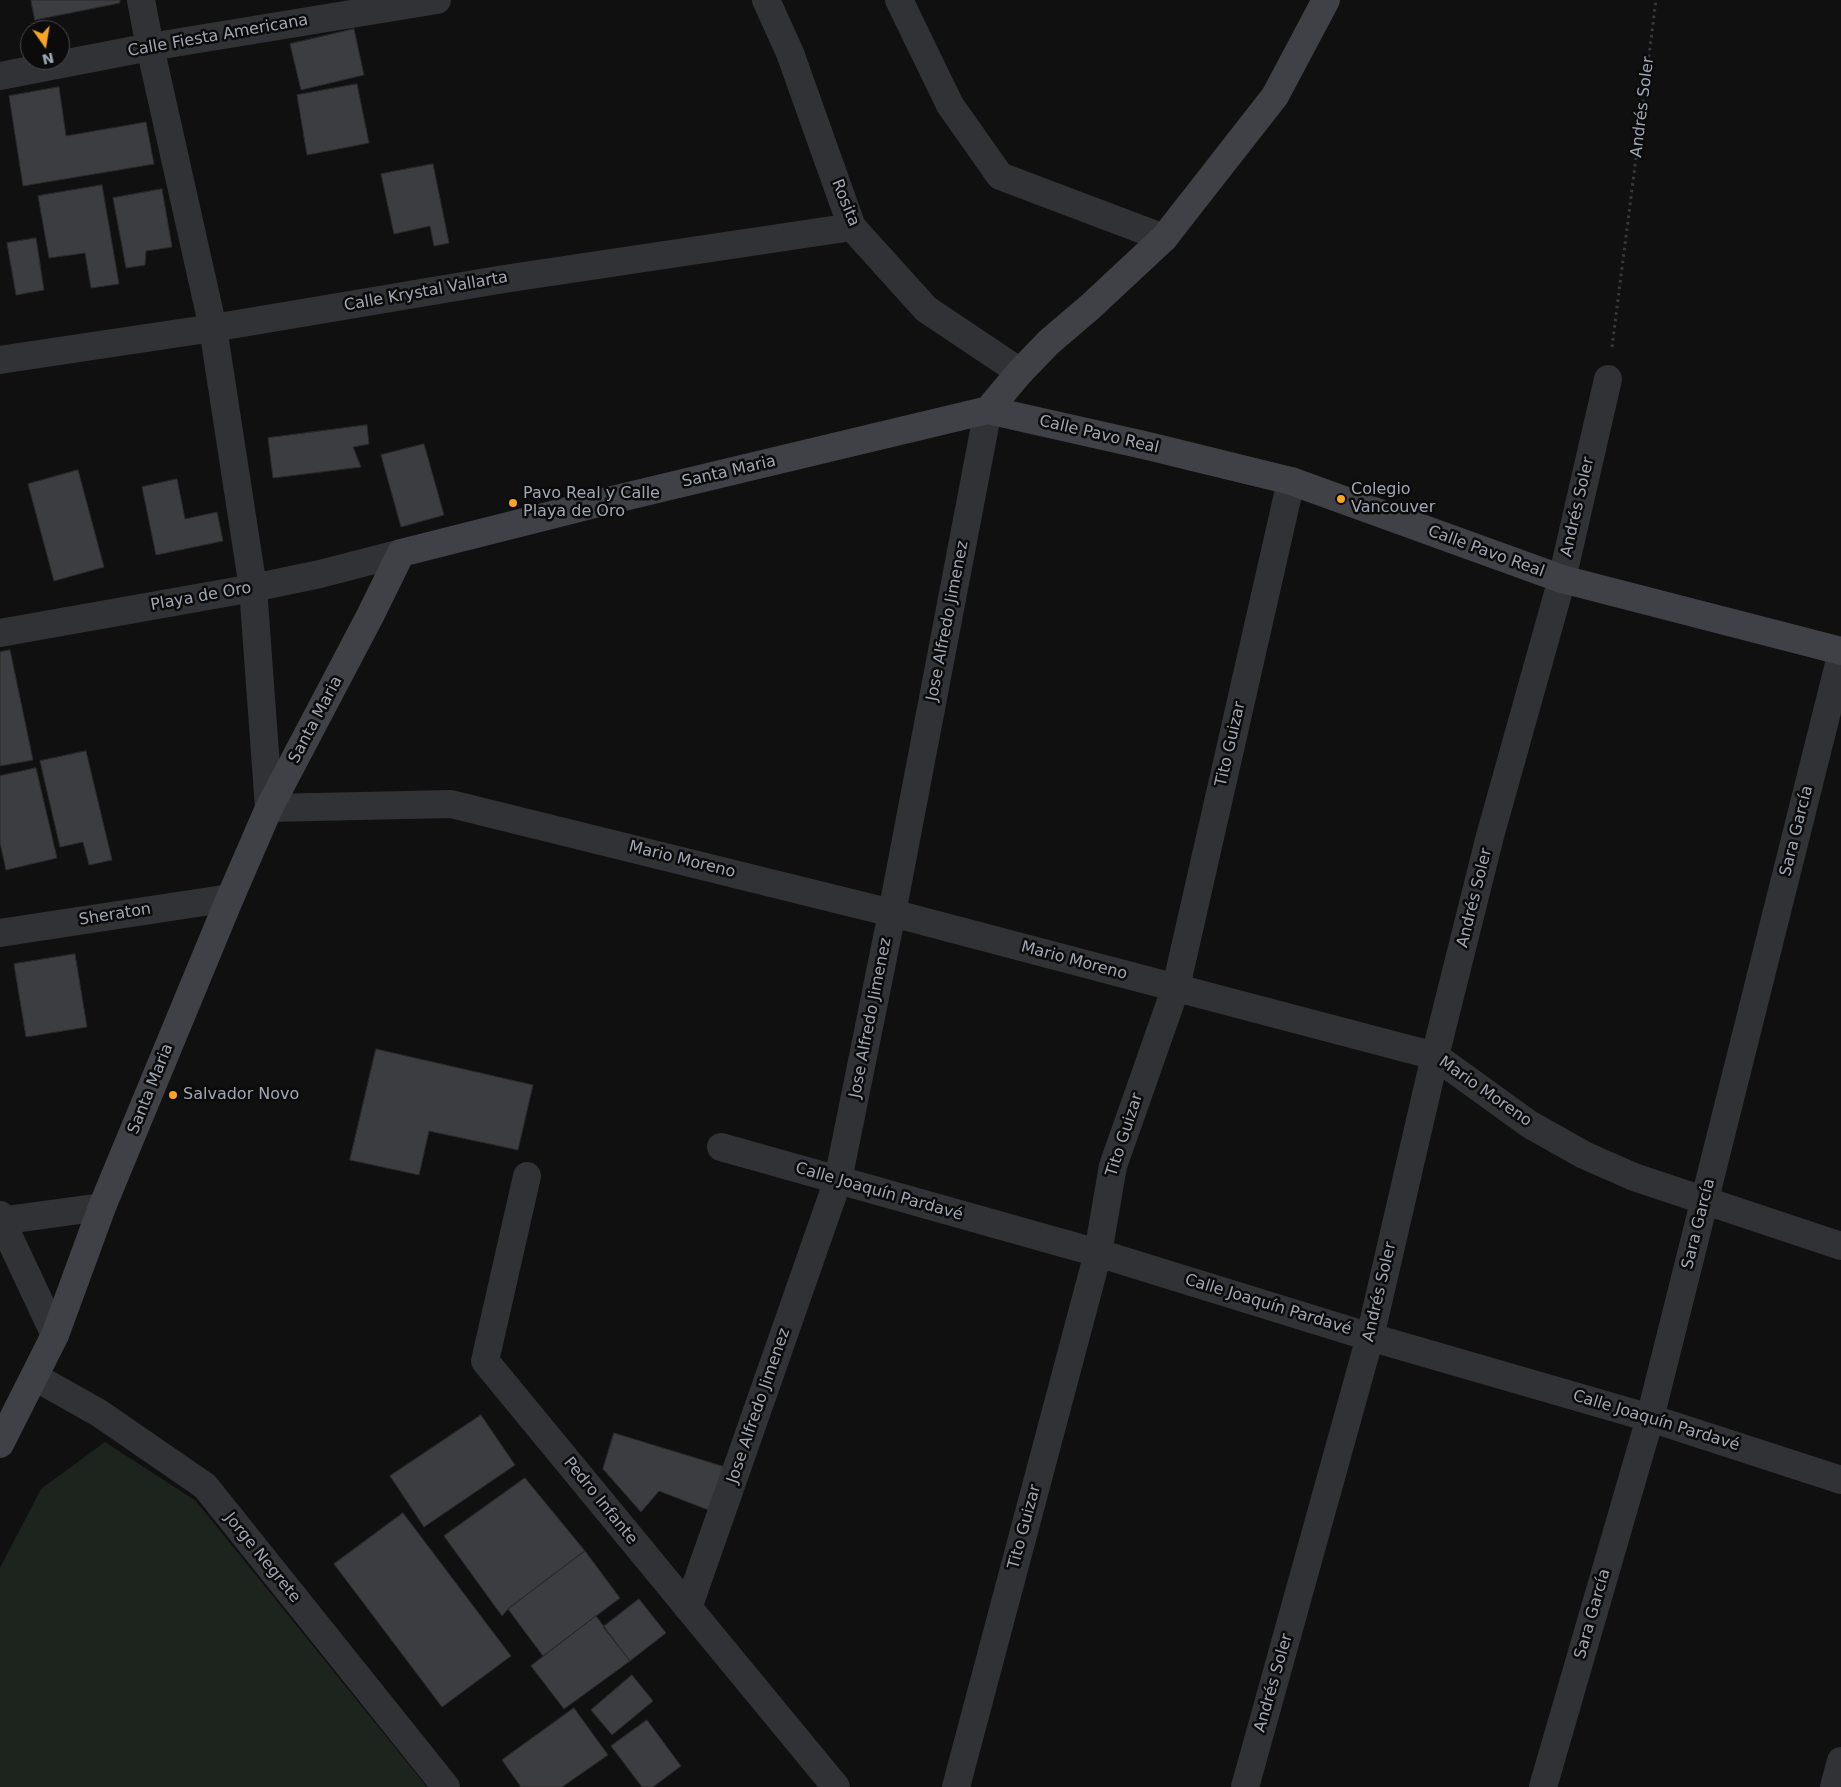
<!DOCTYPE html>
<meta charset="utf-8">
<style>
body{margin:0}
#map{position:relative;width:1841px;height:1787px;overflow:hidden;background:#101011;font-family:"DejaVu Sans",sans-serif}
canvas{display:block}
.north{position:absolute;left:20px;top:20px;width:50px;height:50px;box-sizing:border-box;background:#0b0b0c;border:1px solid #47494f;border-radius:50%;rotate:167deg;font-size:14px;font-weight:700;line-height:20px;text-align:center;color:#a0a7b3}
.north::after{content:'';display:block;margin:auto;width:18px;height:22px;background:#f8a621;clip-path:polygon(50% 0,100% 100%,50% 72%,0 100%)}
</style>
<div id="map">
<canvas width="1841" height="1787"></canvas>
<div class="north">N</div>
</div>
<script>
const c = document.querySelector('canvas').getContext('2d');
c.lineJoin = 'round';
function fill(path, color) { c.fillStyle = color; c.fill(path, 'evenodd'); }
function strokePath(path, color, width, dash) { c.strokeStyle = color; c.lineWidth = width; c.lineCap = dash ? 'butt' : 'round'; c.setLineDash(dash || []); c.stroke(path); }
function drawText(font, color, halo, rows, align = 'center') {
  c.font = font + ' "DejaVu Sans",sans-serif'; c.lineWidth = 5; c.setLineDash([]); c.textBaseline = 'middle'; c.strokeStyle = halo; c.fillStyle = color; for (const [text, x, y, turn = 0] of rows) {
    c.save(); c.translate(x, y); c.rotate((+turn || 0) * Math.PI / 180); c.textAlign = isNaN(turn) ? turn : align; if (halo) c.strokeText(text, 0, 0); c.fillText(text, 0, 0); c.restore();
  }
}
const green = new Path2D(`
 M105 1442 196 1501 427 1787H0V1568L41 1489Z`);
const building = new Path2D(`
 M31 0H120V3L35 20Z
 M354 29 364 75 301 90 290 44Z
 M357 84 369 143 307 155 297 95Z
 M59 87 66 136 146 122 154 164 23 186 9 96Z
 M433 164 449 243 434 246 430 226 394 234 381 174Z
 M102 185 119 284 91 288 85 253 49 258 38 196Z
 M162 189 172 247 146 251 145 265 126 268 113 198Z
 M36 238 44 290 16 295 7 243Z
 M367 425 369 444 353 447 361 467 273 478 268 438Z
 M424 444 444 515 401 527 381 455Z
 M78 470 104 567 54 581 28 484Z
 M177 479 185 519 217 512 223 541 156 555 142 487Z
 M10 650 33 760 0 766V652Z
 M86 751 112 860 89 865 83 842 60 847 40 761Z
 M36 768 57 858 6 870 0 843V776Z
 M75 954 87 1027 26 1037 14 964Z
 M376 1049 533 1085 518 1150 429 1131 419 1175 350 1160Z
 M481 1415 515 1465 424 1527 390 1476Z
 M614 1433 735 1470 719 1514 659 1491 641 1512 603 1469Z
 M525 1478 585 1551 508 1609 502 1616 444 1536Z
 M403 1513 511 1656 442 1707 334 1564Z
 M585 1551 620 1598 543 1656 508 1609Z
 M639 1599 666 1633 630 1661 603 1627Z
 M596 1616 630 1661 564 1709 531 1666Z
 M632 1675 653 1701 612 1735 591 1710Z
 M574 1708 608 1755 562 1787H521L502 1760Z
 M647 1720 681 1766 653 1787H642L611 1746Z`);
const path = new Path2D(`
 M1612 347 1656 0`);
const street = new Path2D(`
 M141 0 150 47 213 328 253 588 269 808 451 804 892 913 1435 1056 1529 1124 1584 1155 1634 1177 1841 1246
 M766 0 790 53 852 227 926 309 1020 372
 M899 0 950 105 1000 176 1164 238
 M0 76 150 47 437 0
 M0 360 213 328 504 279 852 227
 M0 633 253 588 320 574 401 553
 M0 933 230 898
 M721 1147 1098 1253 1370 1337 1650 1418 1841 1480
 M527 1176 485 1361 836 1787
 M0 1215 1 1220 55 1335
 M0 1221 102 1207
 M35 1377 99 1413 205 1486 446 1787
 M688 1608 838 1180 892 913 988 410
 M956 1787 1098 1253 1113 1166 1176 987 1291 481
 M1245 1787 1370 1337 1435 1056 1490 836 1562 579 1608 379
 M1543 1787 1650 1418 1841 656
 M1834 1787 1841 1761`);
const secondary = new Path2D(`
 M988 410 1020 372 1049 342 1090 307 1164 238 1275 96 1326 0
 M0 1444 55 1335 102 1207 230 898 269 808 370 616 401 553 595 504 988 410 1148 446 1291 481 1562 579 1841 651`);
const markers = [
 [1341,499,5,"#f8a621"],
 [513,503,5,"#f8a621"],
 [173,1095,5,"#f8a621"]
];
const streetNames = [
 ["Calle Fiesta Americana",218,36,-10],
 ["Andrés Soler",1643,107,-83],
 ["Rosita",845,203,68],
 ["Calle Krystal Vallarta",426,292,-10],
 ["Calle Pavo Real",1099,435,13],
 ["Santa Maria",729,472,-13],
 ["Andrés Soler",1578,507,-77],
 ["Calle Pavo Real",1486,552,20],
 ["Playa de Oro",201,597,-10],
 ["Jose Alfredo Jimenez",948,621,-79],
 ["Santa Maria",316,720,-62],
 ["Tito Guizar",1231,744,-77],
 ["Sara García",1797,831,-76],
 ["Mario Moreno",682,860,14],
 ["Andrés Soler",1475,898,-76],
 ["Sheraton",115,915,-9],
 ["Mario Moreno",1074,961,15],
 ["Jose Alfredo Jimenez",871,1018,-79],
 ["Santa Maria",151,1089,-68],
 ["Mario Moreno",1485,1092,35],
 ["Tito Guizar",1125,1135,-72],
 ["Calle Joaquín Pardavé",879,1192,16],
 ["Sara García",1699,1224,-76],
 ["Andrés Soler",1380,1292,-77],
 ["Calle Joaquín Pardavé",1268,1305,17],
 ["Jose Alfredo Jimenez",759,1406,-71],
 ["Calle Joaquín Pardavé",1656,1421,17],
 ["Pedro Infante",600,1501,51],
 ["Tito Guizar",1025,1527,-75],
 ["Jorge Negrete",262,1558,51],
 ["Sara García",1593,1614,-74],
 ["Andrés Soler",1274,1683,-74]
];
const poiNames = [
 ["Colegio",1351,490],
 ["Vancouver",1351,508],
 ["Pavo Real y Calle",523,494],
 ["Playa de Oro",523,512],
 ["Salvador Novo",183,1095]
];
fill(green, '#1c241d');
fill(building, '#3c3d41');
strokePath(building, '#2a2a2d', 1);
strokePath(path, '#37393d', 3, [2.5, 4]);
strokePath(street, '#313236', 28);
strokePath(secondary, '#3f4146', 28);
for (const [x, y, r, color] of markers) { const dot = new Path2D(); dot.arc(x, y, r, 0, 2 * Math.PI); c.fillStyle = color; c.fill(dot); strokePath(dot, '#0b0b0c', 2); }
drawText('16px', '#a0a7b3', '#0b0b0c', streetNames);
drawText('16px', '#a0a7b3', '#0b0b0c', poiNames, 'left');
</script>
